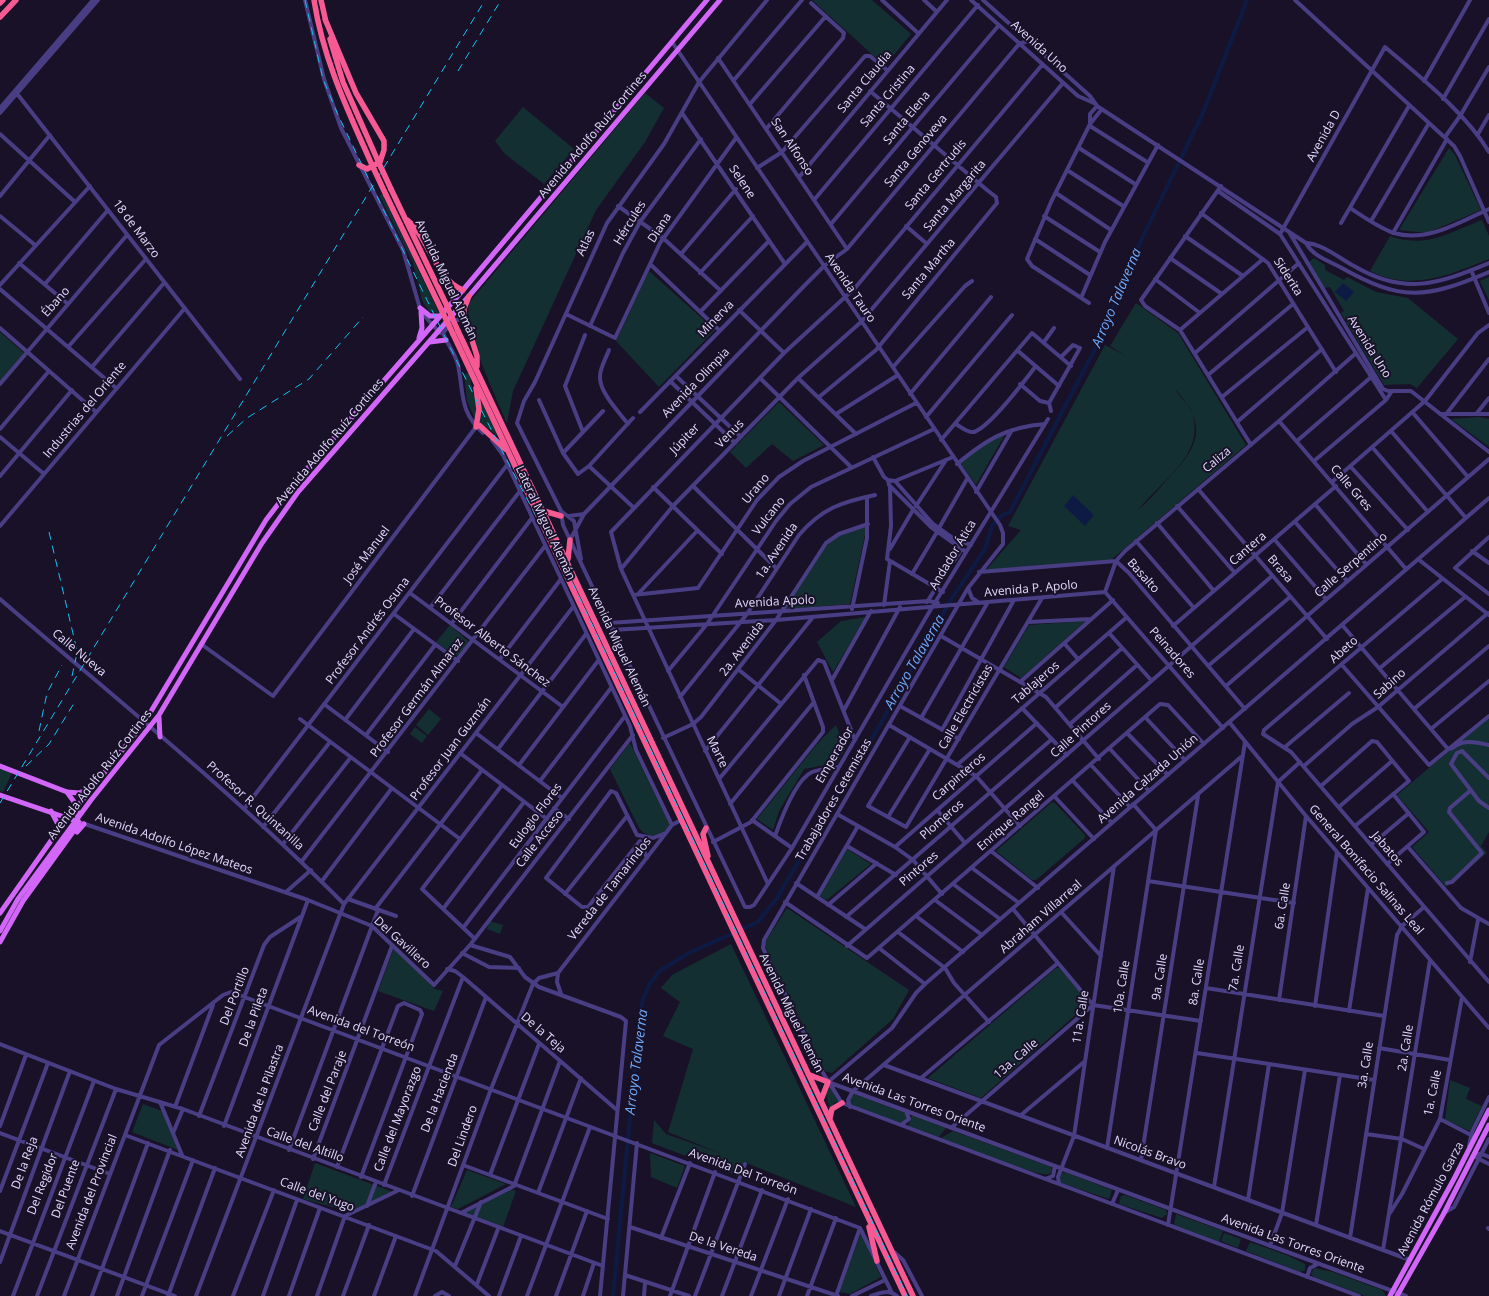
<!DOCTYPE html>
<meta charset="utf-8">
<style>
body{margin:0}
canvas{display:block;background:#181127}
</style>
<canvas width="1489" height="1296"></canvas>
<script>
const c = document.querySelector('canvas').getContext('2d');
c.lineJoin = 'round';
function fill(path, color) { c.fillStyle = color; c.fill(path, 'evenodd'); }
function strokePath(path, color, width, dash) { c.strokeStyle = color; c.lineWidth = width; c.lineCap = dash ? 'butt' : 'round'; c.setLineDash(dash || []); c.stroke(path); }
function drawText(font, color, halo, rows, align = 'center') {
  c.font = font + ' "Open Sans",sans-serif'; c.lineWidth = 4; c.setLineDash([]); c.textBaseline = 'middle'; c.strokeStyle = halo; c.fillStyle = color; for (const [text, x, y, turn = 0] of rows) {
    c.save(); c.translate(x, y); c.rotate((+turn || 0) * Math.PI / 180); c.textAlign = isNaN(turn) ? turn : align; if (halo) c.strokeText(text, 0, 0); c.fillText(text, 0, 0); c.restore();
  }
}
const green = new Path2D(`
 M812 0H872L911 34 885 66Z
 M645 93 664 108 645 142 596 210 513 391 507 423C496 397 463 328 469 303Z
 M523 107 574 149 544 184 505 154 495 141Z
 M1449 148 1455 155 1481 210 1427 233 1399 230Z
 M382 194 439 313 429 312 422 300 413 263 379 195Z
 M1482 220 1489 236V259C1449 275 1412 292 1370 271L1390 236C1426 249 1448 233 1482 220Z
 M1314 258 1325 265V270L1344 280 1347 277 1376 292 1408 298 1458 339 1417 388 1410 384 1384 385 1341 313 1344 311 1330 287 1324 288 1309 262Z
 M649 271 715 330 659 387 616 341Z
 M1489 277V300L1480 281Z
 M1136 303 1178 333 1246 445 1111 560 986 570 1021 530 1008 526 1105 345 1126 356 1110 346ZM1175 389C1210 427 1198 448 1166 481 1157 491 1149 501 1139 509 1162 480 1208 453 1191 410 1187 402 1178 396 1175 389Z
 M0 332 24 353 0 383Z
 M469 373 477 410 476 421 467 401 464 374Z
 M481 397 498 433 496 435 478 421Z
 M779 402 824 445 793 461 772 444 746 468 730 452Z
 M1479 417 1489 419V447L1451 419Z
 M1005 434 976 485 959 461 987 441Z
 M864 527 866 530 850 604 785 609 826 546 837 537Z
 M866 617 833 672 817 642 841 621Z
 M1086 621 1021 678 1004 667 1029 625Z
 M450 625 469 642 459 655 455 656 436 642Z
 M429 709 441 719 428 735 416 725Z
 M1489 717V832L1481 846 1487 853 1446 887 1412 847 1429 832 1397 795Z
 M836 725 845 749 837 763 804 769 779 811 773 830 757 819 817 744Z
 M415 727 427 736 422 743 410 734Z
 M630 743 670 825C663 837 648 840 639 828L610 769Z
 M0 768 12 773 3 792 0 791Z
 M1052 802 1055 803 1085 835V838L1036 880H1032L996 851Z
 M847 849 871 864 827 900 820 896Z
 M787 908 909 990 893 1019 832 1073 825 1071 764 944Z
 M490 921 503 925 500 934 487 929Z
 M731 944 856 1207 744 1162 738 1176 652 1143 654 1120 666 1134 725 1155 668 1132 693 1049 663 1036 680 1002 661 988 672 975Z
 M394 948 435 989 443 991 434 1011 378 991Z
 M1056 968H1059L1089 1001 1088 1004 981 1098 928 1078Z
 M1450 1080 1470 1088 1466 1099 1482 1106 1470 1131 1445 1120Z
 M829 1085 839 1102H835L830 1109 826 1095Z
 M854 1094 905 1113 907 1119 901 1124 850 1105 849 1099Z
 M143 1104 162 1111 178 1150 132 1132Z
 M912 1115 946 1128 939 1137 908 1126Z
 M953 1131 1051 1167 1052 1170 1050 1174C1037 1178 959 1145 941 1138Z
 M650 1153 685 1166 677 1188 651 1177Z
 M315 1163 393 1192 352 1212 303 1199Z
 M467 1170 506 1184 458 1209 451 1207Z
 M1065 1172 1112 1190 1109 1199 1061 1183 1059 1181 1062 1173Z
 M511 1189 516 1191 503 1227 465 1213Z
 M1125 1195 1166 1210 1167 1214 1162 1218 1119 1204 1121 1196Z
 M1176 1214 1223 1231 1219 1242 1174 1225Z
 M861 1233 881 1277 850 1294 839 1292Z
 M1224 1233 1241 1239 1238 1248 1221 1241Z
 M1250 1242 1289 1256 1305 1264V1270L1300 1272 1246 1251Z
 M1314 1268 1333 1272 1382 1290 1386 1296H1365L1314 1277 1311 1274Z`);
const water = new Path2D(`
 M1343 283 1354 292 1346 301 1335 292Z
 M1073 495 1094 515 1085 526 1064 506Z`);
const canal = new Path2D(`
 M613 1296 640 1014 643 999 650 983 661 970 689 953 758 922 777 898 881 723 952 598 985 549 992 526 1001 516 1010 512 1108 324 1116 297 1132 259 1203 113 1247 0`);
const minor = new Path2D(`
 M305 0 324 79 341 128 403 250 421 312 440 333
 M767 0 699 82 664 144 607 223 535 382 524 401 517 423 561 511 563 525 570 540 745 907H750L754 905 792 848 928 614 1048 419
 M882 0 918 33
 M924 0 937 12
 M971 0 1078 96 1096 104
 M983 0 1090 96 1097 106 1306 243C1313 256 1327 260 1340 267 1402 302 1425 299 1489 272
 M1295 0 1454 146 1460 156 1489 222
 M672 42 1000 525 1003 533V544L968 588 764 940 763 948 823 1073 842 1103 1359 1296
 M718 58 847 249
 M734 80 802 0
 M1424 81 1470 0
 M15 91 240 379
 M1443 99 1489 19
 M750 104 826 16
 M0 108 93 0
 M0 113 98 0
 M682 113 785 264
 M1090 124V114L1097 106
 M1090 126 1147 162
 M767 128 843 38 844 33 811 3
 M0 134 75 202
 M1478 134 1489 115
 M1445 137 1460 116 1489 67
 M1079 148 1135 184
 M757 168 782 152 865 56H870L887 70
 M1067 170 1123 206
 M800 176 947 0
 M1221 186 1141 300 1145 306 1180 330 1251 445
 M1218 191 1280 234 1386 400
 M1056 193 1111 230
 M0 196 50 135
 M814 200 978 5
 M618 206 663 238 721 291
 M1350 208C1364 217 1379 228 1394 233 1427 243 1459 222 1489 209
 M1201 213 1268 263 1336 372
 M0 216 35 245
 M1044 216 1100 252
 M1371 221 1429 123
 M1341 223 1409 106
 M831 224 999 25
 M906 226 927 244
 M1289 232 1383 389 1388 391H1411L1489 452
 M1393 233 1447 139
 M1280 234 1385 47C1420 77 1466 113 1489 152
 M1185 236 1243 276
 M1035 239 1090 275
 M1306 243C1323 244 1339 258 1354 266 1405 296 1438 284 1489 263
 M681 254 736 189
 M1170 258 1222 294
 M19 263 68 304
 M650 264 719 330
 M1471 270 1489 313
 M700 273 753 216
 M1155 279 1200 313
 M45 284 108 210
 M0 285 90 186
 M0 289 116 388
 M1081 298 1105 242 1158 145
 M1089 303 1032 266 1027 259 1051 202 1090 124 1102 109
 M739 310 784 353
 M701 311 769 241
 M566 314 615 338 660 243 736 138
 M465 320H454L443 333C447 344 455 353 458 365 464 394 459 411 483 433
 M590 326 623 253 640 222 701 139
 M0 328 96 412
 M1180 330 1263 259
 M1044 342 1054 328
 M68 347 146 259
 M609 350C606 358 600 368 600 376 599 392 619 412 628 424
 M1018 351 1059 386
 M1195 353 1299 263
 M92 367 164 283
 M893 367 965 286 972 281
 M1208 375 1293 304
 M676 376 741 437
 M760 378 851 467
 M798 378 856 434
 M670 381 735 443
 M0 384 127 235
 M1020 384 1040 401 1049 403
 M910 394 991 297
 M819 397 876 350 997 203 996 197 987 190 870 91
 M1222 397 1308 327
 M539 400 563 453 578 474 589 466 633 418
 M1049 403 1080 348 1073 345 1061 357
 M1049 403 1051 411
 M640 412 807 242
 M1413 413 1468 477
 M1447 413 1489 359
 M1477 413 1489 398
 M836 414 898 375
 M1440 414H1489
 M926 417 1012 315
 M1279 421 1406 569
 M1237 422 1322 349
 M956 424C961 427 967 433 974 432 991 426 1024 381 1036 366
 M0 429 49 371
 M1391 431 1466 518
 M583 432 565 386 585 335
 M0 437 44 474
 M492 440 503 455 630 726 636 750 672 825
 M941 440 1032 333 1071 366
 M1297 441 1370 378
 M1372 447 1428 512
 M563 453 603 411
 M873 457 884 477 888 480 895 481 933 524 954 539 971 545
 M1314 461 1386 400 1392 391
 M957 464C986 440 1006 427 1045 424
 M589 466 633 507
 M1350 466 1408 530
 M0 476 72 390
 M888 480 889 485 931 527 966 552
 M895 481 953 457
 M1332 482 1425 401 1478 333 1489 325
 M693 486 776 568
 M653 487 722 554
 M890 487 891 526 887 559 943 592
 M1198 489 1327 639
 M976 492 1012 430
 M1315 504 1366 564
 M916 506 946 460
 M1177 506 1235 573
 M561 511 574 521 581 559
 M569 516 584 514
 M1295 522 1347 581
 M1157 523 1214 591
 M0 526 185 308
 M939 528 967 479
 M1489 537 1455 568 1489 594
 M1274 539 1326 599
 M570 540 584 514 610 487 804 286 824 266 847 249 1019 44 1028 41
 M1136 541 1194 608
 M890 549 913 510
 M1472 551 1489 563
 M1418 559 1489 615
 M954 561 961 550
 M621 569 673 506 798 378 861 322 1063 83
 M979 572 1116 561 1129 573 1245 709
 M912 574 937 532
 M1442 579 1264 730 1263 734 1291 752 1489 982
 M968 588 972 598 979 603
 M1105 592 1116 561 1125 551 1279 421 1355 354
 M1105 592 1223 728
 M410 593 563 707
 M639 593 697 531
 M633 595 698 588 757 500 779 477 803 461 916 403
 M0 599C116 699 236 795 344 904
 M927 602 943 577
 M884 605 890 561
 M430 608 520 491
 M852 609 867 538V497
 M394 614 458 661
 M1028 622 1091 619
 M452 623 532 518
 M609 623 929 601 938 603
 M1173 626 1336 486
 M1343 626 1448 749C1454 749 1453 746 1459 744 1466 740 1481 743 1489 745
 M612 630 776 620 1105 592
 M1109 633 1151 680
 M941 636 1046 697 1099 759
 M1064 643 1078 659
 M201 644 273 696 476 427
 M500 659 561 579
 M1342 665 1429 765 1489 716
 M1208 666 1290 597
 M1380 668 1465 597
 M739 670 780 703
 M668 671 707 624 776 521 790 504 811 487 934 429
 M832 680 871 611
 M1020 682 1113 600
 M1226 686 1489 459
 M680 697 747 614 799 535C822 508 842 502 875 495
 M324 704 388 752
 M900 706 959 739
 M1056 707 1122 648
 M1022 708 1067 755
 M1414 709 1489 646
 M844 710 900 607
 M1145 717 1185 760
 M921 718 988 602
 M300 719 460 839
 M345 720 414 629
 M1230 723 1306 816 1489 1028
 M1070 724 1137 665
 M889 725 976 776 1020 826
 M1431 729 1489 681
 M942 730 1014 600
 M476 733 562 798
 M1127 733 1168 775
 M366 735 435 645
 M910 737 868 806 906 827 1042 598
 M663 738 693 724 701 717 776 620 826 543 839 534 868 524
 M1285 747 1349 693
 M498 749 586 634
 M1110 749 1149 791
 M705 751 813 617
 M460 753 547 819
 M519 765 598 661
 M957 765 1127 617
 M1091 765 1130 807
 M1304 766 1352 724 1378 707 1488 613
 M1489 778 1462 751 1457 753 1451 764 1479 801 1489 808
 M719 779 818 660 824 662 855 740
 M540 781 611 688
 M1073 781 1112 823
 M1321 786 1372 741 1377 742 1409 781 1355 826
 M1055 797 1094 839
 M730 804 814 702
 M1339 807 1392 761
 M554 808 569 819
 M244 809 507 465
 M937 810 965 843
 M837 814 895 847 913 860 942 894
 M888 817 930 749
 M752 820 792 848
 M82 823 308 900 372 926 434 985 470 945 633 735
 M263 827 330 742
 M775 836C781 819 795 780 812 772 820 769 831 768 839 767
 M713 842 751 822 823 732V727L804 675
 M283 844 351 757
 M1371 845 1409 813
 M847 846 896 875
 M895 847 1037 723
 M1408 847 1461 908 1489 924
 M991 851 1038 888
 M647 858 640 841 588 907H582L546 878 611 791 616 793 637 835 653 838 666 833
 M302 861 545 546
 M1387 864 1424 832 1393 794
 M972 868 1019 903
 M322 881 392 788
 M1148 881 1294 903
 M796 883 865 929
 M1447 883 1452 882 1482 853 1449 812 1450 808 1471 790
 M768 884 621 569 611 532 784 353 855 288 1042 65
 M953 884 1000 919
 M286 892 311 870
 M565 894 627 816
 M817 897 858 826
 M348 899 396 916
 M935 900 982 935
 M785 902 867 958 1160 704 1168 705 1204 744
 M828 905 877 863
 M375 909 482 770
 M443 909 524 802
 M1013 909 1093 1005
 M1061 912 1101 956
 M916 916 963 952
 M846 917 1052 739
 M463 928 625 716
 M898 932 945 968 954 983 989 1022
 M475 939 422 889 502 785
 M470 945 510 957 525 977 539 987 621 1017 626 1021 600 1296
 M847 946 1272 576
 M879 948 925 984
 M462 953 489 967 519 968
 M1470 962 1478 920
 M447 969 455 971 463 977 617 1110
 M1206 988 1384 1016
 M561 994 557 982 558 973 672 825 681 820
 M1279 1000 1306 816
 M1093 1005 1201 1021
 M1315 1006 1337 852
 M1349 1011 1368 888
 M0 1044 116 1089 183 1109 603 1266
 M1379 1048 1450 1060
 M1197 1053 1374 1080
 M884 1065 1410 1260
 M921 1078 1058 963
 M828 1082 892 1028 916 993 925 984 1489 498
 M828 1082 1406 1296
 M160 1102 182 1155
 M175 1107 213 1005
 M850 1107 848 1100 853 1091 1241 757
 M1021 1115 1084 1062
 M199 1116 264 945 270 937 302 916
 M1440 1119 1471 1135
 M901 1125 909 1119 906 1111
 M0 1126 26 1055
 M224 1126 308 900
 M951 1128 1093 1005
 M0 1133 110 1174
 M173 1133 183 1109
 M1366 1134 1402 1139 1424 1149
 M125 1135 436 1251 489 1296
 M1469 1146 1472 1132 1489 1097
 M1107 1148 1156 830 1133 804
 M289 1150 378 910
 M1474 1154H1482L1489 1157
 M1477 1158 1489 1164
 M313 1159 392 946
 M1141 1160 1198 796
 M463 1165 608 1219
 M337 1167 398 1006 404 1003 420 1010 422 1014 361 1177
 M490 1175 539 1044
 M1045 1179 1053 1176 1055 1166
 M1059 1184 1058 1177 1074 1136 1114 866
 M384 1185 463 977
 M1214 1187 1278 782 1300 762
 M0 1191 48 1063
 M538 1193 581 1078
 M412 1196 486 997
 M1248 1200 1269 1064
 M1112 1204 1118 1190
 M367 1206 376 1182
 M461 1213 514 1186 560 1061
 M1390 1213 1402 1194 1440 1119 1462 997
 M1444 1213 1454 1207 1489 1139
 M1168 1225 1245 742
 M1316 1225 1340 1075
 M630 1227 838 1296
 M860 1228 891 1291
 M1488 1228 1489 1229
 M0 1231 175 1296
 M661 1238 690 1163
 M1350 1238 1397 935 1402 926 1424 907
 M1270 1246 1282 1213 1305 1070
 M1383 1250 1430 960
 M894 1252 903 1260 922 1296
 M0 1262 70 1071
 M455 1266 481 1202
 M625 1275 689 1296
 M1307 1277 1310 1268 1316 1265
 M477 1284 498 1229
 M13 1296 94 1081
 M37 1296 116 1089
 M64 1296 159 1045 223 995 231 992 860 1228
 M92 1296 148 1143
 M117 1296 170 1150
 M142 1296 193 1160
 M168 1296 215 1168
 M196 1296 344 904 573 607
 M233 1296 274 1190
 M263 1296 297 1200
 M289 1296 320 1208
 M317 1296 345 1216 397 1191
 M343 1296 369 1225
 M374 1296 396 1236
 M415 1296 491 1089 533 984 539 978 558 973
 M435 1296 442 1292 449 1296
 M499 1296 521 1236
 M527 1296 590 1127
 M556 1296 587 1211
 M583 1296 594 1263
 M623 1296 637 1143
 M644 1296 645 1283
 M670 1296 715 1172
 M695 1296 745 1164
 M722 1296 762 1190
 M751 1296 788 1199
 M779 1296 811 1209
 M807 1296 836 1218
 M836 1296 860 1228
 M852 1296 885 1280
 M871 1296C881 1293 888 1289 897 1296`);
const major = new Path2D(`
 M420 308 430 316H440
 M419 338 422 328 421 312
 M430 342 446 340
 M159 717 160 737
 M0 766 67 792 79 793 89 790
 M0 795 79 822
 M51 811 60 828
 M77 832 84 824
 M0 913 60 828 144 723 266 520 292 486 463 290 707 0
 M0 931 18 899 91 800 159 715 262 543 298 492 469 296 720 0
 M0 942 23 901 78 825 77 806 67 792
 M1390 1296 1455 1177 1489 1110
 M1397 1296 1443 1215 1489 1125`);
const highway = new Path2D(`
 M314 0C323 59 348 111 372 165
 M321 0 326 22
 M0 3 3 0
 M0 17 16 0
 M325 19 356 93 384 141V150L380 162 367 169 359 165
 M330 39 343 82 378 161
 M391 189 447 306
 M386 195 442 311
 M407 220C429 238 436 280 463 290
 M469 296 464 309V315L477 356V366
 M458 331 913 1296
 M453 334 905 1296
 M476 388 479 409 476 427 479 425 505 449
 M544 511 561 516
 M568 559 570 540
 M706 828 703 834 708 856
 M810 1075 828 1082 821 1100
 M830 1118 832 1109 842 1103
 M869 1227 877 1261`);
const rail = new Path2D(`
 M305 0 323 79 338 115C414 273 488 431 573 584L907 1296
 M458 71 501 0
 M227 436 247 418 309 379 363 317
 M49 532 75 642 77 653 72 676
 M39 731 47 693 62 665
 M26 766 49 744 76 700
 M0 803 485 0`);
const highwayBridge = new Path2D(`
 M378 161 391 189
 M372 165 386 195
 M447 306 458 331
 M442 311 453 334`);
const streetNames = [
 ["Avenida Uno",1039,47,42],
 ["Santa Claudia",865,82,-50],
 ["Santa Cristina",888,96,-50],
 ["Santa Elena",907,118,-50],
 ["Avenida Adolfo Ruíz Cortines",593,135,-50],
 ["Avenida D",1324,136,-61],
 ["San Alfonso",792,147,56],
 ["Santa Genoveva",916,151,-50],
 ["Santa Gertrudis",936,175,-50],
 ["Selene",742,182,56],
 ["Santa Margarita",955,196,-50],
 ["Hércules",630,223,-58],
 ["Diana",660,228,-57],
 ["18 de Marzo",136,229,53],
 ["Atlas",586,243,-65],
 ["Santa Martha",929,269,-50],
 ["Siderita",1288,277,57],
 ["Avenida Miguel Alemán",446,280,65],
 ["Avenida Tauro",850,288,56],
 ["Ébano",56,302,-49],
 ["Minerva",716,319,-46],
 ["Avenida Uno",1369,347,58],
 ["Avenida Olimpia",696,383,-46],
 ["Industrias del Oriente",85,410,-50],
 ["Venus",730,434,-46],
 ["Júpiter",685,439,-46],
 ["Avenida Adolfo Ruíz Cortines",330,442,-50],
 ["Caliza",1217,460,-40],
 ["Calle Gres",1351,488,49],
 ["Urano",756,489,-50],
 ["Vulcano",769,516,-52],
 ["Lateral Miguel Alemán",545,523,65],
 ["Cantera",1248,549,-41],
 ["1a. Avenida",777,551,-56],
 ["José Manuel",367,555,-53],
 ["Andador Ática",953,555,-59],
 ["Calle Serpentino",1351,565,-41],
 ["Brasa",1280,569,49],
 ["Basalto",1143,576,48],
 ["Avenida P. Apolo",1031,589,-5],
 ["Avenida Apolo",775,602,-3],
 ["Profesor Andrés Osuna",368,631,-53],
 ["Profesor Alberto Sánchez",492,642,37],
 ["Avenida Miguel Alemán",619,647,65],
 ["2a. Avenida",742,649,-53],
 ["Abeto",1344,650,-42],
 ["Calle Nueva",79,653,40],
 ["Peinadores",1172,653,49],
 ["Tablajeros",1036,683,-41],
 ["Sabino",1390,684,-42],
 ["Profesor Germán Almaraz",417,698,-53],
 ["Calle Electricistas",966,707,-60],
 ["Calle Pintores",1081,730,-42],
 ["Profesor Juan Guzmán",451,749,-53],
 ["Marte",717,752,64],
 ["Emperador",835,755,-60],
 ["Avenida Adolfo Ruíz Cortines",100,775,-52],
 ["Carpinteros",959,777,-41],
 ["Avenida Calzada Unión",1148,779,-41],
 ["Trabajadores Cetemistas",834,800,-60],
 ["Profesor R. Quintanilla",255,806,42],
 ["Eulogio Flores",536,816,-53],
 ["Plomeros",942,820,-41],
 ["Enrique Rangel",1011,821,-41],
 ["Calle Acceso",540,839,-52],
 ["Avenida Adolfo López Mateos",174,844,19],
 ["Jabatos",1387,849,49],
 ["Pintores",919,869,-40],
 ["General Bonifacio Salinas Leal",1366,870,49],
 ["Vereda de Tamarindos",610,889,-52],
 ["6a. Calle",1283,906,-81],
 ["Abraham Villarreal",1041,917,-41],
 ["Del Gavillero",402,943,42],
 ["7a. Calle",1237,968,-81],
 ["9a. Calle",1160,977,-81],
 ["8a. Calle",1197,982,-81],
 ["10a. Calle",1122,987,-81],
 ["Del Portillo",235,996,-69],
 ["Avenida Miguel Alemán",791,1013,64],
 ["De la Pileta",254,1017,-70],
 ["11a. Calle",1081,1017,-81],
 ["Avenida del Torreón",361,1029,20],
 ["De la Teja",543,1033,41],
 ["2a. Calle",1406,1048,-81],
 ["13a. Calle",1016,1059,-41],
 ["3a. Calle",1366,1065,-81],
 ["Calle del Paraje",328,1091,-69],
 ["De la Hacienda",440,1093,-69],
 ["1a. Calle",1433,1093,-78],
 ["Avenida de la Pilastra",260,1101,-70],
 ["Avenida Las Torres Oriente",914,1103,20],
 ["Calle del Mayorazgo",398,1119,-69],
 ["Del Lindero",463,1136,-70],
 ["Calle del Altillo",305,1145,20],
 ["Nicolás Bravo",1150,1153,20],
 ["De la Reja",25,1163,-70],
 ["Avenida Del Torreón",743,1172,20],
 ["Del Regidor",43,1184,-69],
 ["Del Puente",66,1189,-70],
 ["Avenida del Provincial",92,1192,-69],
 ["Calle del Yugo",317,1195,20],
 ["Avenida Rómulo Garza",1431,1199,-62],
 ["Avenida Las Torres Oriente",1293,1244,20],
 ["De la Vereda",723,1247,18]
];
const waterNames = [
 ["Arroyo Talaverna",1117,298,-67],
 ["Arroyo Talaverna",915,662,-60],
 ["Arroyo Talaverna",637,1062,-83]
];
fill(green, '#142f31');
fill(water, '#0d1b44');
strokePath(canal, '#0d1b44', 4);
strokePath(minor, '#493e84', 4);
strokePath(major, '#d266f8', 5);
strokePath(highway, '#f75a93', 5.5);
strokePath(rail, '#0fc2f4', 1, [8, 6]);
strokePath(highwayBridge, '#f75a93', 5.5);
drawText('12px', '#e2d9fd', '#181127', streetNames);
drawText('italic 14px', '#6ca7f8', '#181127', waterNames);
</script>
